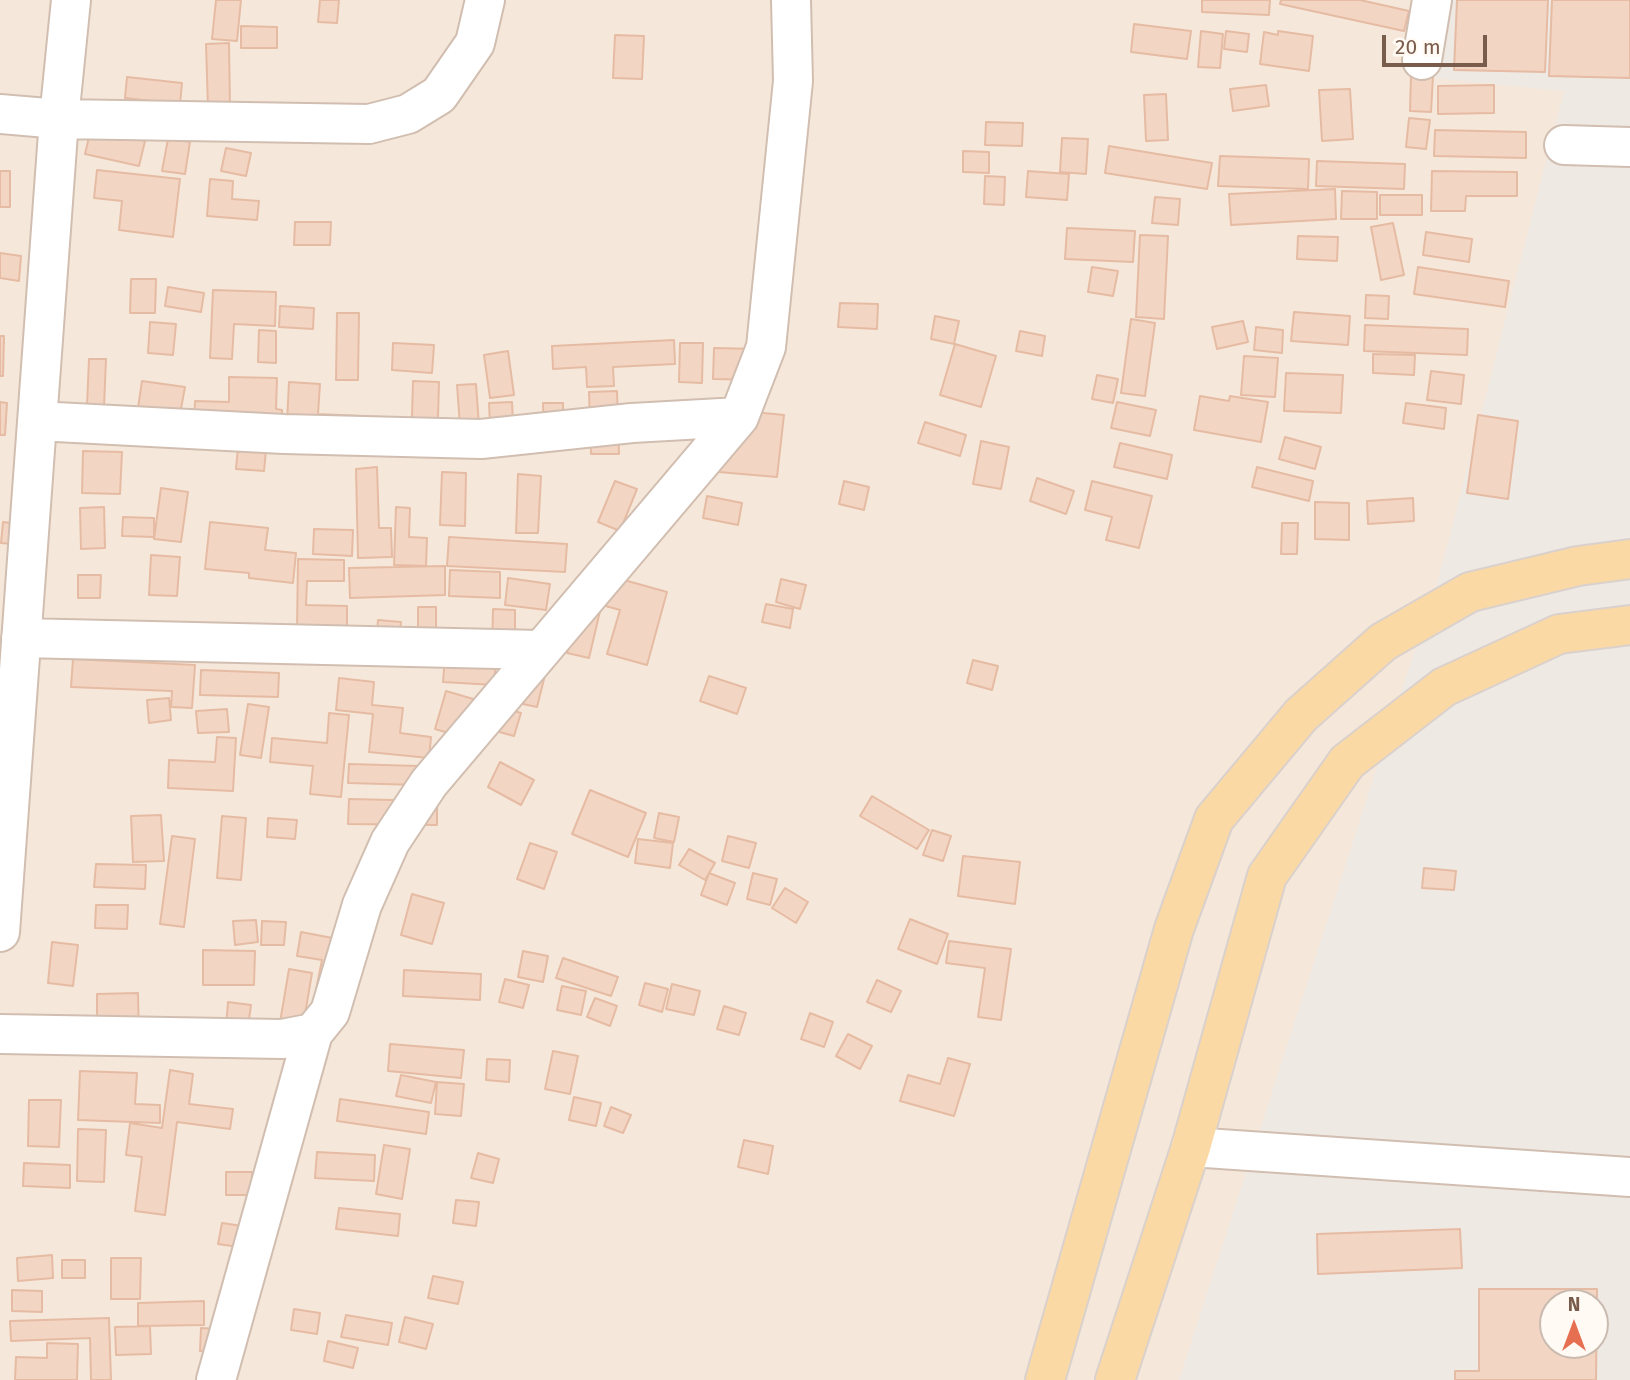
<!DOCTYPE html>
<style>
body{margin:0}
#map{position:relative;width:1630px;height:1380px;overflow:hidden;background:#fdf6ec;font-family:"Fira Sans",sans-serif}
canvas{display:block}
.north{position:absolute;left:1539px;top:1289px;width:70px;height:70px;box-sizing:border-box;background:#fffaf3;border:2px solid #cabbb1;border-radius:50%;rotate:0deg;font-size:19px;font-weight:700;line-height:28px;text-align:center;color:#7a5c4d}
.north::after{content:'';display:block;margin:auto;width:24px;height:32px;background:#e76f51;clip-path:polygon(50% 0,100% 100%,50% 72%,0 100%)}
.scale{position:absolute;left:1382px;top:35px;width:105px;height:32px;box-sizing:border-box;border:4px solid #7a5c4d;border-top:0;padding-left:9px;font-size:21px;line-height:24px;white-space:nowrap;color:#7a5c4d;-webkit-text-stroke:5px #fffaf3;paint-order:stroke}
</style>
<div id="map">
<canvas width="1630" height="1380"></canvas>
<div class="north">N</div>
<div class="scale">20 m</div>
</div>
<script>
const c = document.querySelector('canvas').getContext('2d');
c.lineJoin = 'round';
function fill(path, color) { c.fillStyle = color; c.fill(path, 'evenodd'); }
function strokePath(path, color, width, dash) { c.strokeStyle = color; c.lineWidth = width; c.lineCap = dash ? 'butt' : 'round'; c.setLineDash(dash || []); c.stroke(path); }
const residential = new Path2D(`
 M0 0H1630V1380H0ZM1553 1303H1595V1345H1553Z`);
const industrial = new Path2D(`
 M1445 0H1630V1380H1179L1442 566 1564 91 1432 78ZM1553 1303H1595V1345H1553Z`);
const building = new Path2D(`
 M216 0H241L237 41 212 39Z
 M320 0H339L337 23 318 22Z
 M1202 0H1270L1269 15 1202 12Z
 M1281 0H1360L1409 11 1404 31 1280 4Z
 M1457 0H1548L1545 72 1454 70Z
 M1552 0H1630V78L1549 76Z
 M1134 24 1191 31 1187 59 1131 52Z
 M241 26 277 27V48H241Z
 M1201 31 1223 34 1220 68 1198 67Z
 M1226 31 1249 34 1247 52 1224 49Z
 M1278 31 1313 36 1309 71 1260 64 1264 32 1278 35Z
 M615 35 644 36 642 79 613 78Z
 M229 43 230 108H208L206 44Z
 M1411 75 1433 76 1431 112 1410 111Z
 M127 77 182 83 180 104 125 98Z
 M1266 85 1269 106 1233 111 1230 89Z
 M1494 85V113L1438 114V86Z
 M1350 89 1353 139 1322 141 1319 90Z
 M1166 94 1168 140 1146 141 1144 95Z
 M1409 118 1430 120 1426 149 1406 147Z
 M986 122 1023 123 1022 146 985 145Z
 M91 129 145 141 139 166 85 154Z
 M1435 130 1526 132V158L1434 156Z
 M1062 138 1088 139 1086 174 1060 172Z
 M168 139 190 142 185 174 162 171Z
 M1109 146 1212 163 1207 189 1105 173Z
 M226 148 251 153 246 176 221 171Z
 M963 151 989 152V173L963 172Z
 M1220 156 1309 159 1308 189 1218 186Z
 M1317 161 1405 164 1404 189 1316 186Z
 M97 170 180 179 173 237 119 230 122 201 94 198Z
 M0 171H10V207H0Z
 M1028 171 1069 174 1067 200 1026 197Z
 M1432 171 1517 172V196H1466L1465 211H1431Z
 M985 176 1005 177 1004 205 984 204Z
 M210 179 233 181 232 199 259 201 257 220 207 216Z
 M1335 189 1336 219 1231 225 1229 194Z
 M1342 191 1377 192V219H1341Z
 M1380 195H1422V215H1380Z
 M1155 197 1180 199 1178 225 1152 223Z
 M295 222H331L330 245H294Z
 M1393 223 1404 275 1381 280 1371 227Z
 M1067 228 1135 231 1133 262 1065 259Z
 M1426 232 1472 239 1469 262 1423 255Z
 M1140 235 1168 236 1164 319 1136 317Z
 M1298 236 1338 237 1337 261 1297 259Z
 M0 253 21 256 19 281 0 278Z
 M1092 267 1118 271 1113 296 1088 292Z
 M1418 267 1509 281 1505 307 1414 294Z
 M131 279H156L155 313H130Z
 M168 287 204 293 201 312 165 306Z
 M213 290 276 292 275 326 234 324 232 359 210 358Z
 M1366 295 1389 296 1388 319 1365 318Z
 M840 303 878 304 877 329 838 327Z
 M280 306 314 308 313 329 279 327Z
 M1294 312 1350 316 1348 345 1291 341Z
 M337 313H359L358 380H336Z
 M935 316 959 321 954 344 931 339Z
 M1131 319 1155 323 1145 396 1121 393Z
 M1243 321 1248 342 1217 349 1212 327Z
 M150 322 176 324 173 355 148 353Z
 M1365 325 1468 329 1467 355 1364 351Z
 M1256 327 1283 330 1282 353 1254 350Z
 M259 330 276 331V363L258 362Z
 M1020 331 1045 336 1042 356 1016 351Z
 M0 336H4L3 376H0Z
 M674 340 675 364 613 367 614 386 587 387 586 367 553 369 552 346Z
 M393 343 434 345 432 373 392 370Z
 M680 343H703L702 383 679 382Z
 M955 344 996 356 981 407 940 395Z
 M714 348 757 349V380L713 379Z
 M508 351 514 395 490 398 484 355Z
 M1373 354 1415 355 1414 375 1373 373Z
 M1244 356 1278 358 1275 397 1241 395Z
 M89 359H106L104 407 87 406Z
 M1431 371 1464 375 1461 404 1427 400Z
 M1286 373 1343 375 1341 413 1284 411Z
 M1097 375 1118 379 1113 403 1092 399Z
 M229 377 277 378 276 409 282 410V432L194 430 195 401 229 402Z
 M142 381 185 387 180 414 138 408Z
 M413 381 439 382 437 454 411 453Z
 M289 382 320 384 318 414 384 417 382 447 286 443Z
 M476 384 479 425 460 426 457 385Z
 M617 391 619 454H591L589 392Z
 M1200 396 1229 401 1230 396 1268 402 1261 442 1194 430Z
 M0 402 7 403 5 435H0Z
 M512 402 514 445 491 446 489 403Z
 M1117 402 1156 410 1150 436 1111 428Z
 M543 403H563L564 443H544Z
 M1406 403 1446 408 1444 429 1403 423Z
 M713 408 784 415 777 477 707 471Z
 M1478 415 1518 421 1508 499 1467 493Z
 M925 422 966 435 960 456 918 443Z
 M1285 437 1321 447 1315 469 1279 459Z
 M981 441 1009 447 1001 489 973 484Z
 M1120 443 1172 455 1167 479 1114 467Z
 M238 447 266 450 264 471 236 469Z
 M83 451 122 452 120 494 82 493Z
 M377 467 379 528H391L392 557 358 558 356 469Z
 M1257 467 1313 481 1309 501 1252 487Z
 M442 472 466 473 465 526 440 525Z
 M518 474 541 476 538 533H516Z
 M1037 478 1074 491 1066 514 1030 501Z
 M615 481 637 489 620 531 598 522Z
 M844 481 869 487 864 510 839 504Z
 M1092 481 1152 496 1139 548 1106 540 1112 517 1085 510Z
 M161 488 188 492 181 542 154 539Z
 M707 496 742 503 738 525 703 518Z
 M1413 498 1414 521 1368 524 1367 501Z
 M1315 502 1349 503V540L1315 539Z
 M104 507 105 548 81 549 80 508Z
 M396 507 410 508 409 537 427 538 426 566 394 565Z
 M123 517 154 518V537L122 536Z
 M3 522 26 525 24 545 1 543Z
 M210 522 268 528 265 550 296 553 293 583 249 578V573L205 569Z
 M1282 523H1298L1297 554H1281Z
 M314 529 353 530 352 556 313 554Z
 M449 537 567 544 565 572 447 566Z
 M151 555 180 557 177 596 149 595Z
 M298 559 344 560V581H307L306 605 347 606V632L297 631Z
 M445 566V595L350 598 349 568Z
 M450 570 500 572V598L449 596Z
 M78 575H101L100 598H78Z
 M508 578 550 584 546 610 505 605Z
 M781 579 806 585 800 609 776 602Z
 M624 580 667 592 647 665 607 654 620 610 591 602Z
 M579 602 601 607 589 658 567 653Z
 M766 604 793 609 790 628 762 622Z
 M418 607H436V666H418Z
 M493 609 515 610V651H492Z
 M378 620 401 622 397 664 374 662Z
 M445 658 496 661 494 685 443 682Z
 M73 659 195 665 192 708 171 707 172 691 71 687Z
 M973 660 998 666 992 690 967 683Z
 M547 667 537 707 509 701Z
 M201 670 279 673 278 697 200 695Z
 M709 676 746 688 737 714 700 701Z
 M339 678 374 682 372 705 403 708 400 733 431 737 429 758 369 752 373 714 336 710Z
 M446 691 521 713 514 736 463 722 459 736 435 729Z
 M169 698 171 720 149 723 147 700Z
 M248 704 269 707 261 758 240 755Z
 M227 709 229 732 198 733 196 711Z
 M329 713 349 715 341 797 310 794 313 766 270 762 272 738 327 743Z
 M217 737 236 738 233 791 168 788 169 760 215 762Z
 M500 762 534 780 521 805 488 787Z
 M349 764 454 767 453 786 348 783Z
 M590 790 646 813 628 857 572 834Z
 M872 796 929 830 917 849 860 816Z
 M349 799 437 801V825L348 824Z
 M659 813 679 817 674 842 654 838Z
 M161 815 164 861 133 862 131 816Z
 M222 816 246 818 241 880 217 878Z
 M268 818 297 820 295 839 267 837Z
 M932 830 951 836 943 861 923 855Z
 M172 836 195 839 184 927 160 924Z
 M728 836 756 843 749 868 722 861Z
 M638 839 673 843 670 868 635 863Z
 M530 843 557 852 544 889 517 879Z
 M689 849 715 863 705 880 679 865Z
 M963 856 1020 862 1015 904 958 896Z
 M96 864 146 865 145 889 94 887Z
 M1424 868 1456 871 1454 890 1422 888Z
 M709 873 735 883 727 905 701 895Z
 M753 873 777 879 770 905 747 899Z
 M785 888 808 902 796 923 772 908Z
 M412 894 444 903 432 944 401 935Z
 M96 905H128L127 929 95 928Z
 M910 919 948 934 937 964 898 949Z
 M256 920 258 942 235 945 233 921Z
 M262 921 286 922 284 945H261Z
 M301 932 359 943 349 996 316 990 322 960 297 956Z
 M949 941 1011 949 1001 1020 978 1017 985 968 946 963Z
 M52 942 78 945 73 986 48 983Z
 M203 950 255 951 254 985H203Z
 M523 951 548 956 543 982 518 977Z
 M563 958 618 977 611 996 556 978Z
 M289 969 312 973 299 1050 276 1046Z
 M404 970 481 974 480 1000 403 996Z
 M505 979 529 985 523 1008 499 1002Z
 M877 980 901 991 891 1012 867 1002Z
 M645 983 668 989 662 1012 639 1005Z
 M672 984 700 991 694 1015 666 1009Z
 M562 986 586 991 581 1015 557 1010Z
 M138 993 139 1039 97 1040V994Z
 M595 998 617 1006 610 1026 587 1017Z
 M228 1002 251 1005 246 1041 225 1039Z
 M724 1006 746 1013 739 1035 717 1029Z
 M810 1013 833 1022 824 1047 801 1039Z
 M848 1034 872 1046 860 1069 836 1056Z
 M390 1044 464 1050 461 1078 388 1071Z
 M553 1051 578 1056 570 1094 545 1089Z
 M948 1058 970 1064 954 1116 900 1101 908 1075 940 1084Z
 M487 1059 510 1060 509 1082 486 1080Z
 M170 1070 193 1074 189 1104 233 1109 230 1129 177 1122 165 1215 135 1211 142 1157 126 1155 130 1123 162 1128Z
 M80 1071 137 1073 135 1104 160 1105V1123L78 1120Z
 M401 1075 436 1082 431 1103 396 1096Z
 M437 1082 464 1084 461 1116 435 1114Z
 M574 1097 601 1103 596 1126 569 1120Z
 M340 1099 429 1112 426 1134 337 1121Z
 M29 1100H61L59 1147 28 1146Z
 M611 1107 631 1115 623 1133 604 1126Z
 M78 1129 106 1130 104 1182 77 1181Z
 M744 1140 773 1146 768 1174 738 1167Z
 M384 1145 410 1149 402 1199 376 1194Z
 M317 1152 375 1155 374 1181 315 1178Z
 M478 1153 499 1159 493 1183 471 1178Z
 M24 1163 70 1165V1188L23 1186Z
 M226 1172H252V1195H226Z
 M456 1200 479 1202 476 1226 453 1223Z
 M339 1208 400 1214 398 1236 336 1229Z
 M222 1223 242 1226 239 1247 218 1244Z
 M1460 1229 1462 1268 1318 1274 1317 1234Z
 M52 1255 53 1278 18 1281 17 1258Z
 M111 1258H141L140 1299H111Z
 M62 1260H85V1278H62Z
 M433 1276 463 1282 458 1304 428 1298Z
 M1479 1289H1597L1596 1380H1455V1371H1479ZM1553 1303H1595V1345H1553Z
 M12 1290 42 1291V1312L12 1311Z
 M204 1301V1325L138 1326V1303Z
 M294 1309 320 1313 317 1334 291 1330Z
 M346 1315 392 1323 388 1345 341 1337Z
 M405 1317 433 1324 426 1349 399 1342Z
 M109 1318 111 1380H91L90 1338 11 1341 10 1321Z
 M150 1326 151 1354 116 1355 115 1327Z
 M201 1328 236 1330 235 1353 200 1351Z
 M328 1341 358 1348 353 1368 324 1361Z
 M47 1343 78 1344 77 1380H15L16 1357 47 1358Z`);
const minor = new Path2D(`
 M1422 60 1432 0
 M0 114 59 119 369 124 408 114 439 95 475 43 485 0
 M1564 145 1630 147
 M37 421 284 434 481 439 632 423 739 417
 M21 638 541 650
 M0 932 59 119 71 0
 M0 1034 282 1039 313 1033
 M1191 1147 1630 1177
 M216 1380 313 1033 330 1012 362 905 390 842 429 783 739 417 766 347 793 81 791 0`);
const major = new Path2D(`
 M1045 1380 1174 929 1214 819 1301 715 1383 642 1470 592 1578 566 1630 559
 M1115 1380 1191 1147 1267 876 1347 762 1444 687 1559 634 1630 625`);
fill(residential, '#f5e8da');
fill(industrial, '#efe9e4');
fill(building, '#f3d5c3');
strokePath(building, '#e6bba3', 2);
strokePath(minor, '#d1beb0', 42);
strokePath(major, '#dad1cd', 42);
strokePath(minor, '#fff', 38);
strokePath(major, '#fbd9a5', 38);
</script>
